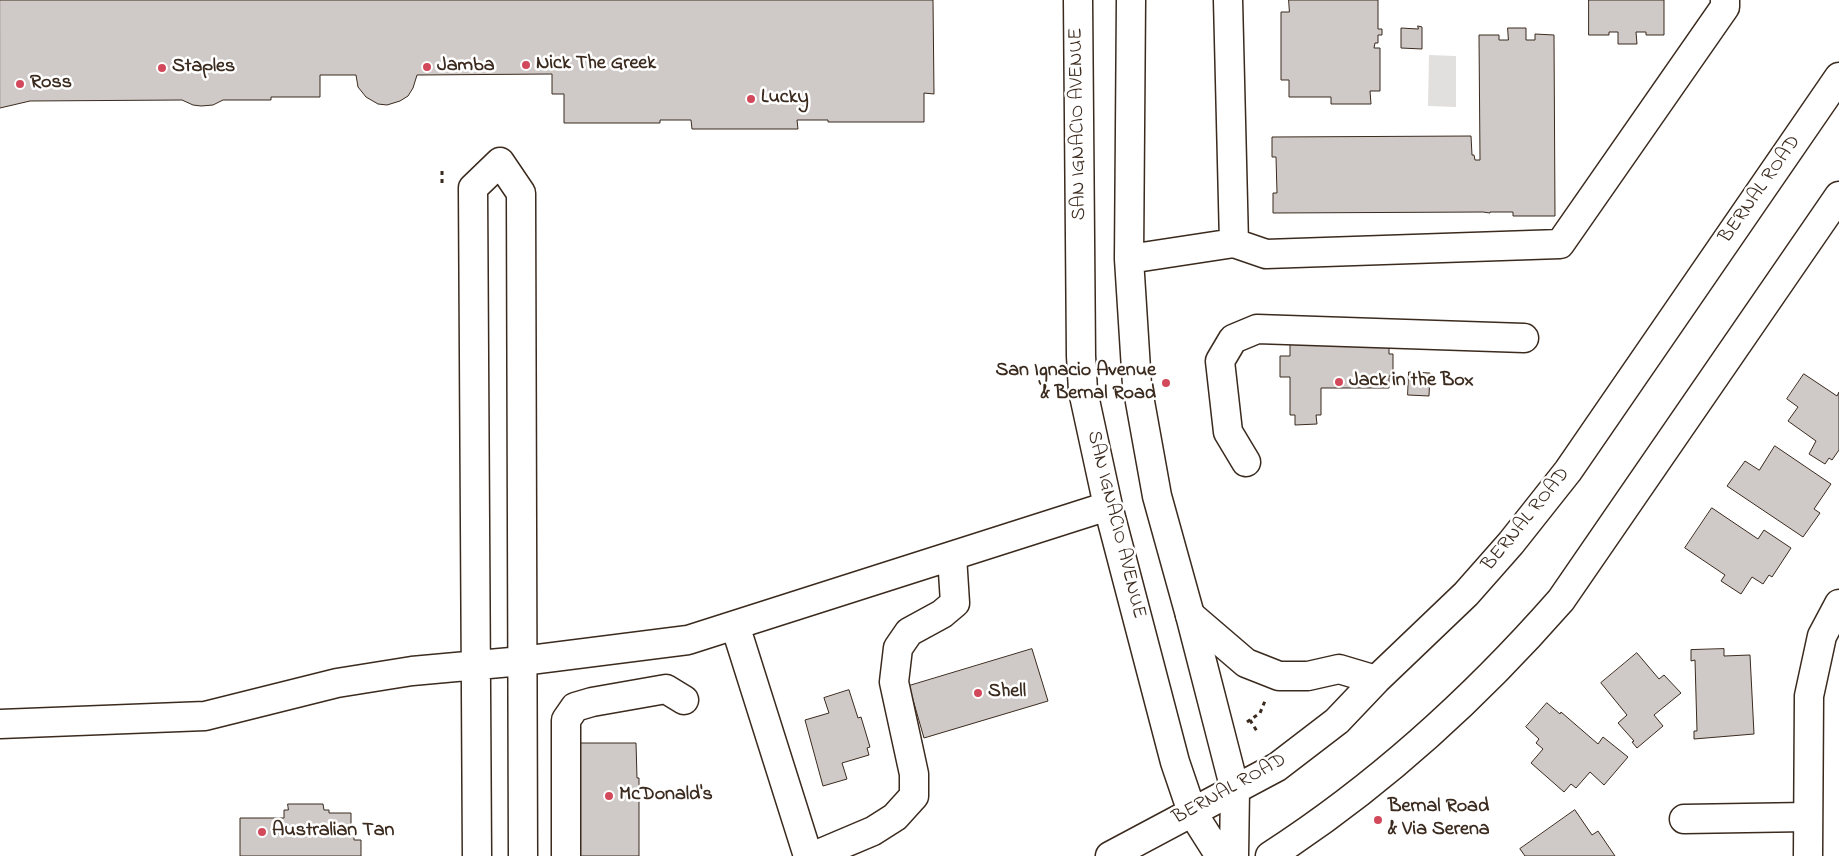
<!DOCTYPE html>
<style>
body{margin:0}
canvas{display:block;background:#fff}
</style>
<canvas width="1839" height="856"></canvas>
<script>
const c = document.querySelector('canvas').getContext('2d');
c.lineJoin = 'round';
function fill(path, color) { c.fillStyle = color; c.fill(path, 'evenodd'); }
function strokePath(path, color, width, dash) { c.strokeStyle = color; c.lineWidth = width; c.lineCap = dash ? 'butt' : 'round'; c.setLineDash(dash || []); c.stroke(path); }
function drawText(font, color, halo, rows, align = 'center') {
  c.font = font + ' "Indie Flower",sans-serif'; c.lineWidth = 5; c.setLineDash([]); c.textBaseline = 'middle'; c.strokeStyle = halo; c.fillStyle = color; for (const [text, x, y, turn = 0] of rows) {
    c.save(); c.translate(x, y); c.rotate((+turn || 0) * Math.PI / 180); c.textAlign = isNaN(turn) ? turn : align; if (halo) c.strokeText(text, 0, 0); c.fillText(text, 0, 0); c.restore();
  }
}
const green = new Path2D(`
 M1429 55 1456 56V107L1428 106Z`);
const building = new Path2D(`
 M0 0H933L934 94 924 93V122H828V120H797L798 129H692L691 120H660V123H564V94H552V74L417 75 413 88 408 96 400 101 387 105 378 104 366 97 358 87 356 75H320V97H271V100H223L213 105 201 106 193 105 182 100 30 101 0 108Z
 M1289 0H1378V29H1382V35H1378V43H1375L1374 48H1380V91H1370L1371 104H1331V97H1289V80H1281V12H1289Z
 M1589 0H1664V35H1646V32H1636L1637 44H1618V32H1609V35H1589Z
 M1418 26 1422 27V49L1401 48V28L1418 29Z
 M1508 28H1526V40H1535V34L1554 35 1555 216H1513V212H1490V213L1483 212 1273 213V193H1277L1276 157H1272V137L1471 136 1472 155H1474L1475 160H1480L1479 35H1499V40H1508Z
 M1389 343V354H1393V376H1389V388H1321V415H1316L1317 424 1295 425V415H1290V377H1280V356H1290V344Z
 M1409 372 1430 373 1429 396 1408 395Z
 M1804 374 1837 396 1839 392V450L1832 460 1829 458 1825 464 1809 454 1816 441 1788 421 1798 407 1787 399Z
 M1775 446 1831 484 1814 509 1820 513 1803 537 1727 486 1745 461 1759 470Z
 M1712 508 1758 539 1764 530 1791 548 1772 577 1769 575 1763 584 1752 577 1741 594 1721 581 1725 575 1685 548Z
 M1032 649 1048 701 924 738 909 686Z
 M1724 649V656L1750 655 1754 734 1694 739V731H1697L1695 660 1691 661V650Z
 M1637 653 1659 679 1664 675 1681 693 1654 715 1663 726 1637 748 1632 742 1634 741 1618 723 1627 715 1601 683Z
 M849 690 858 718 861 717 870 747 867 748 869 755 842 763 847 779 823 786 805 720 829 713 824 698Z
 M1547 703 1560 714 1561 712 1598 744 1603 737 1628 757 1604 785 1590 772 1576 788 1571 784 1564 792 1531 763 1543 749 1536 743 1539 739 1526 727Z
 M575 743H636L637 778H639V856H576L580 792 577 791Z
 M288 804H323L324 810H329V813H351V835H354V840H361V856H240V818H284V810H288Z
 M1575 810 1592 835 1598 831 1615 856H1525L1520 849Z`);
const path = new Path2D(`
 M442 171V186
 M1250 720 1258 733
 M1247 722 1260 713 1265 701`);
const minor = new Path2D(`
 M1078 0 1081 356 1083 391 1108 506 1175 762 1192 812 1220 856
 M1131 0 1129 259 1137 385 1157 496 1190 615 1235 790 1234 856
 M1228 0 1234 243 1266 254 1560 244 1725 7V0
 M1129 259 1234 243
 M1246 462 1228 432 1220 361 1233 339 1257 329 1524 338
 M735 625 808 856
 M0 724 205 716 337 683 412 671 522 661 688 640 1108 506
 M1684 819 1807 817
 M477 856 473 188 500 162 521 193 523 856
 M566 856V720L575 707 592 702 666 689 684 700
 M814 856 873 831 895 817 914 796V774L894 682 898 648 909 632 942 614 955 603 952 556
 M1808 856 1809 696 1822 636 1839 604`);
const major = new Path2D(`
 M1190 615 1246 663 1279 676H1308L1339 669 1376 680
 M1110 856 1277 767 1337 721 1376 680 1466 594 1511 543 1568 471 1839 77
 M1270 856C1380 785 1475 698 1561 600L1839 196`);
const markers = [
 [526,65,5,"#d1495b"],
 [427,67,5,"#d1495b"],
 [162,68,5,"#d1495b"],
 [20,84,5,"#d1495b"],
 [751,99,5,"#d1495b"],
 [1339,382,5,"#d1495b"],
 [1166,383,5,"#d1495b"],
 [978,693,5,"#d1495b"],
 [609,796,5,"#d1495b"],
 [1378,820,5,"#d1495b"],
 [262,832,5,"#d1495b"]
];
const poiNames = [
 ["Nick The Greek",536,65],
 ["Jamba",437,67],
 ["Staples",172,68],
 ["Ross",30,84],
 ["Lucky",761,99],
 ["San Ignacio Avenue",1156,372,"right"],
 ["& Bernal Road",1156,395,"right"],
 ["Jack in the Box",1349,382],
 ["Shell",988,693],
 ["McDonald's",619,796],
 ["Bernal Road",1388,808],
 ["& Via Serena",1388,831],
 ["Australian Tan",272,832]
];
const streetNames = [
 ["SAN IGNACIO AVENUE",1079,124,-91],
 ["BERNAL ROAD",1761,190,-55],
 ["BERNAL ROAD",1527,520,-51],
 ["SAN IGNACIO AVENUE",1115,525,76],
 ["BERNAL ROAD",1230,790,-29]
];
fill(green, '#e2e0de');
fill(building, '#cfcac7');
strokePath(building, '#3b2a1e', 1);
strokePath(minor, '#3b2a1e', 31);
strokePath(major, '#3b2a1e', 31);
strokePath(path, '#3b2a1e', 3, [4, 4]);
strokePath(minor, '#fff', 28);
strokePath(major, '#fff', 28);
for (const [x, y, r, color] of markers) { const dot = new Path2D(); dot.arc(x, y, r, 0, 2 * Math.PI); c.fillStyle = color; c.fill(dot); strokePath(dot, '#fff', 2); }
drawText('bold 20px', '#3b2a1e', '#fff', poiNames, 'left');
drawText('20px', '#3b2a1e', '#fff', streetNames);
</script>
